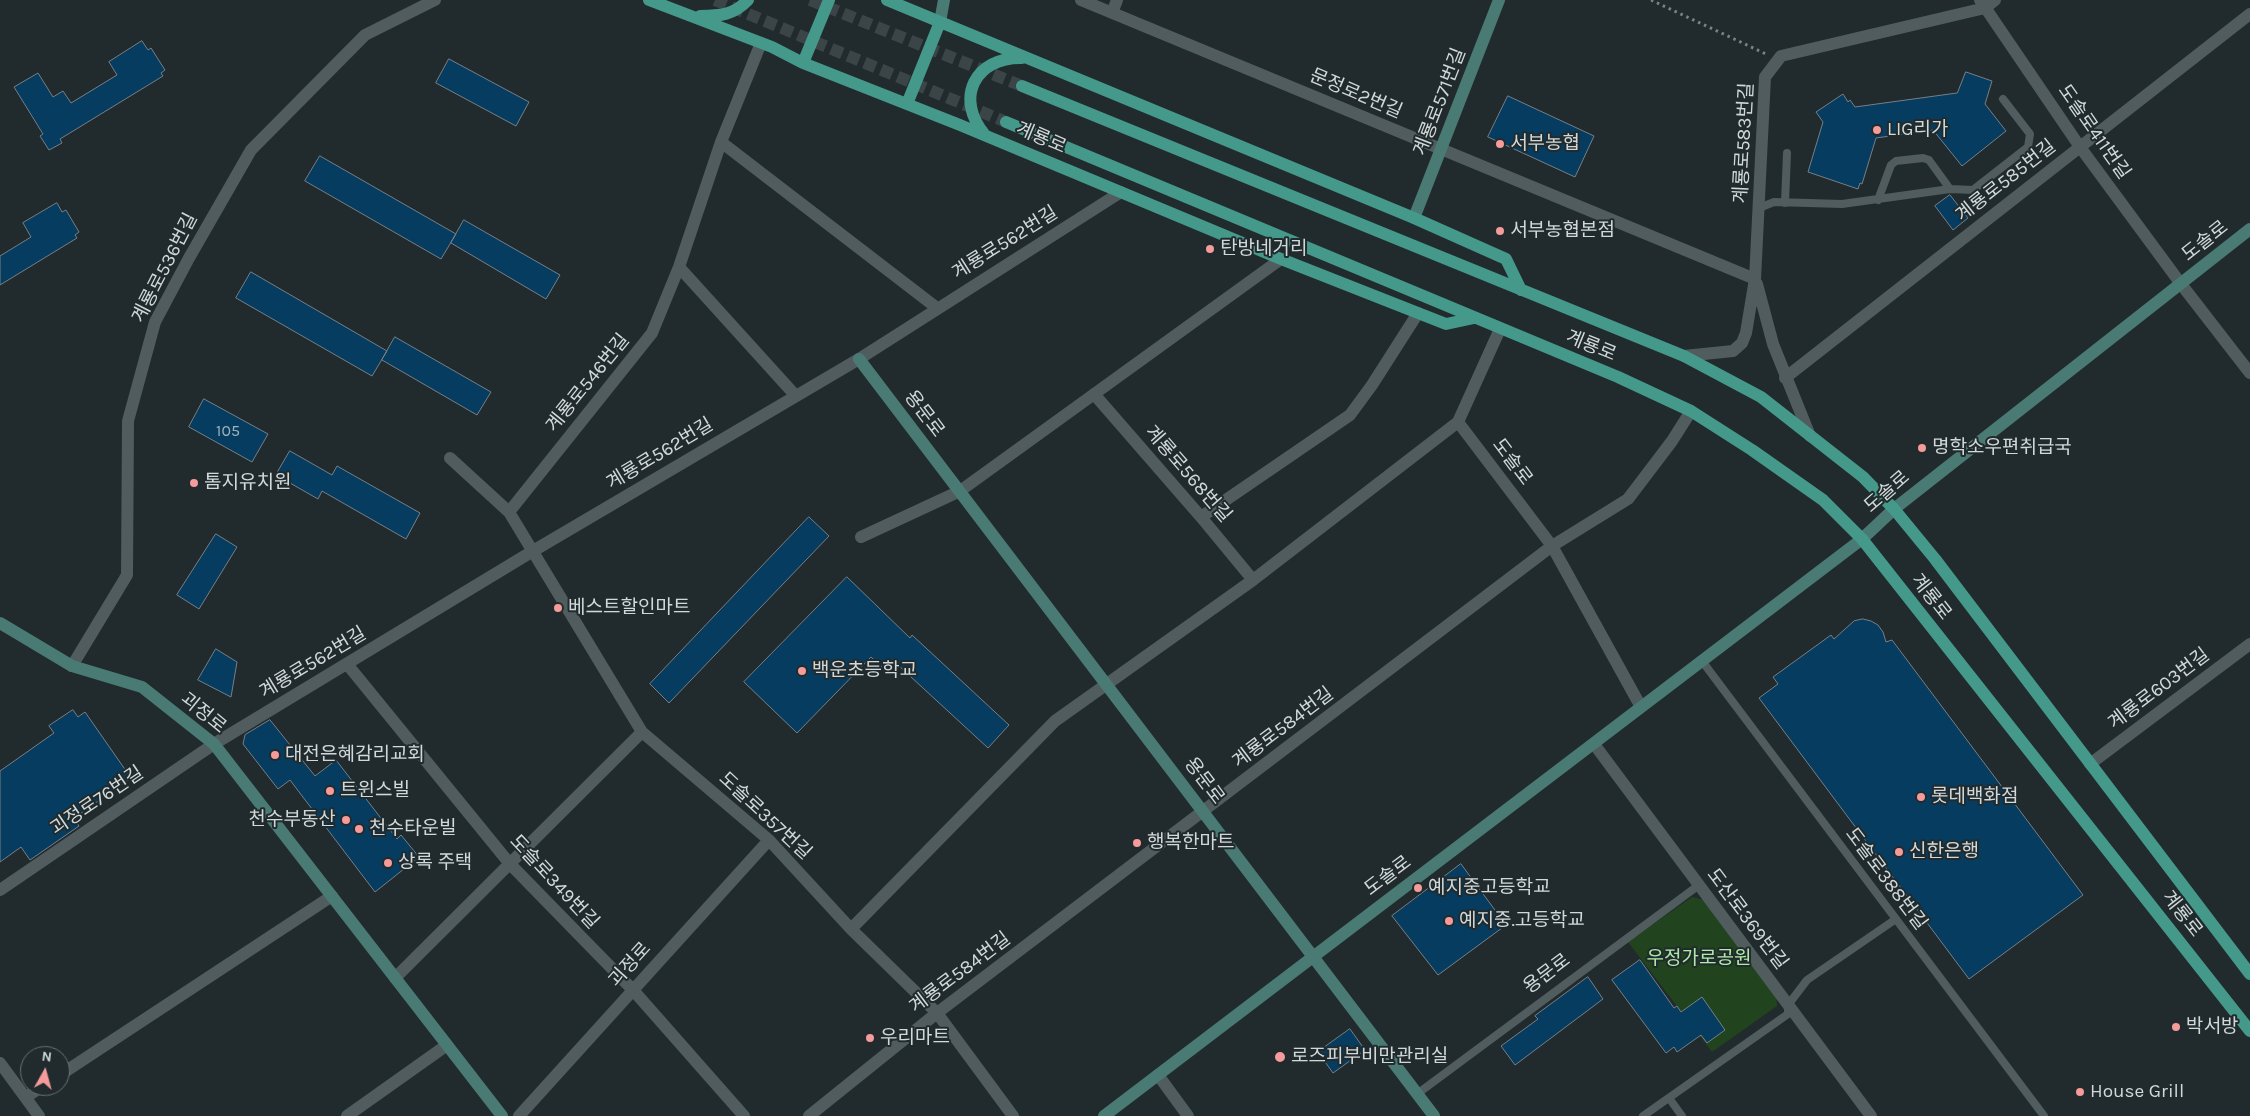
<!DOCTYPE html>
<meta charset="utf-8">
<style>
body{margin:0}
#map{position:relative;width:2250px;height:1116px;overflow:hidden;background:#212b2d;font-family:Karla,sans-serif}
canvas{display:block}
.north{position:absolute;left:20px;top:1046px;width:50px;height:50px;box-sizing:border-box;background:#212b2d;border:1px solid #677072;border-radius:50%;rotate:7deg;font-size:14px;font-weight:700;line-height:20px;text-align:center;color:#d1d8d9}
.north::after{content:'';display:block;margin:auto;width:18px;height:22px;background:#f59b9c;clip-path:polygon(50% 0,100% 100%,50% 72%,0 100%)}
</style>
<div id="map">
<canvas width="2250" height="1116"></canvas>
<div class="north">N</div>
</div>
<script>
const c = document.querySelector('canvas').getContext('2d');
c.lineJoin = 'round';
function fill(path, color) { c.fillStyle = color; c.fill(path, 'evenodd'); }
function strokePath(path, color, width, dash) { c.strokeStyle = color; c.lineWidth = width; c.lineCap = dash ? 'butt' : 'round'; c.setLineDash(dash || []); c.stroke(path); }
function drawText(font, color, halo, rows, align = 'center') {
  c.font = font + ' Karla,"Noto Sans KR",sans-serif'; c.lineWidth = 4; c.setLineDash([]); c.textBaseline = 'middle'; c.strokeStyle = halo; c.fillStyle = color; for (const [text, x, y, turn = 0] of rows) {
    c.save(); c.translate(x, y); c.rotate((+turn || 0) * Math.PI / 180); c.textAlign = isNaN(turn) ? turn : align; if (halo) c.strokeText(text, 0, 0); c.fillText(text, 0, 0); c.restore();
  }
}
const green = new Path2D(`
 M1692 897 1714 902 1776 987 1777 1006 1712 1052 1628 942Z`);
const building = new Path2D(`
 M142 41 148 50 151 48 165 70 161 73 163 76 60 139 62 143 49 150 40 136 43 134 14 87 38 73 53 97 63 91 71 103 117 75 109 62Z
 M449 59 529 102 516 126 436 83Z
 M1966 72 1992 81 1985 104 2006 131 1962 166 1933 130 1876 138 1862 184 1860 183 1858 189 1808 172 1823 122 1816 112 1843 94 1848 102 1850 100 1855 107 1957 93Z
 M1508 96 1594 136 1575 177 1488 137Z
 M320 156 456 234 441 259 305 181Z
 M1950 195 1968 218 1953 230 1935 206Z
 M57 203 62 212 66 210 79 232 75 235 77 238 0 285V256L31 237 23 223Z
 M464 220 560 275 546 299 451 243Z
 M251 272 387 351 372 376 236 298Z
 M395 337 491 392 477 415 382 360Z
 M204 399 268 434 252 462 189 427Z
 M290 451 332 475 337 466 420 513 406 539 322 491 318 499 276 475Z
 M809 517 829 536 669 703 650 684Z
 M216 534 237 547 199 609 177 595Z
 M847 577 910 638 912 635 1009 725 988 748 898 665 890 674 871 657 797 733 744 682Z
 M1863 619 1871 621 1878 625 1883 632 1886 642 1892 640 2083 895 1969 979 1759 698 1778 684 1773 677 1831 635 1834 639 1854 621Z
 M216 649 237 662 231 697 198 680Z
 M73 710 78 717 85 712 131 778 74 818 79 826 30 860 21 847 0 862V771L54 733 49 726Z
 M270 720 315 776 336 760 397 839 401 835 419 857 375 892 290 780 278 789 243 744 245 735Z
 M1461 864 1506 925 1438 975 1392 916Z
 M1640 960 1674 1008 1677 1006 1681 1012 1702 997 1725 1030 1707 1043 1701 1035 1677 1052 1674 1047 1666 1053 1612 980Z
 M1588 977 1603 999 1515 1065 1501 1046 1538 1019 1535 1016Z
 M1350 1029 1365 1050 1333 1073 1318 1052Z`);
const primaryTunnel = new Path2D(`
 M715 0 1006 122
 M810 0 1022 86`);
const path = new Path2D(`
 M1651 0 1766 54`);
const lane = new Path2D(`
 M1878 200 1891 165 1896 161 1923 158 1929 160 1950 189
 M1785 203 1787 153
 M1759 208 1774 202 1842 204 1950 189 1973 190 2028 147 2030 134 2003 99
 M1702 661 2044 1116
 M1417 1094 1699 885
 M1669 1098 1682 1116
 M1643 1116 1788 1014V1005L1807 980 1896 919`);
const street = new Path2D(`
 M1081 0 1755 279
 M1980 0 2080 147 2181 284 2250 373
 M1112 13 1117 0
 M721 142 937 308
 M679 267 795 395
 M1757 284 1773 344 1810 436
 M1684 356 1733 351 1742 343 1746 333 1755 279 1765 77 1781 56 1985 8 1995 0
 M1785 378 2250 14
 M1094 394 1201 517 1253 580
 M1458 422 1552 546 1641 707
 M450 458 509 512 642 732 769 840 851 929 937 1013 1013 1116
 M509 512 652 333 679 267 721 142 761 43
 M1201 517 1350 415 1372 385 1418 313
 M861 537 960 491 1281 259
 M347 664 510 864 633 990 744 1116
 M72 666 127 575 128 421 155 322 189 258 251 150 365 35 435 0
 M1594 744 1871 1116
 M2090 764 2250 644
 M0 890 214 744 533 551 859 359 1121 192
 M851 929 1055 721 1253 580 1458 422 1500 329
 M395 978 642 732
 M0 1063 39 1116
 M60 1075 332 896
 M1158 1075 1188 1116
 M26 1097 43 1086
 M347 1116 447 1045
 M519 1116 769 840
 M809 1116 937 1013 1552 546 1628 499 1672 441 1691 411`);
const secondary = new Path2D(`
 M940 22 944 0
 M1414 218 1499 0
 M859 359 1434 1116
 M0 623 72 666 142 687 214 744 502 1116
 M1104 1116 1862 539 1894 509 2250 229`);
const primary = new Path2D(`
 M649 0 772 47 803 63 960 125 1281 259 1418 313 1446 324 1474 318
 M887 0 1414 218 1506 259 1521 290
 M700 16C720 16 734 15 748 0
 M803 63 829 0
 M1022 86 1684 356 1761 397 1863 477 1894 509 1935 559 2250 974
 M907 104 940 22
 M1006 122 1618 377 1691 411 1752 450 1823 500 1862 539 2250 1031
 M985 135C954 98 975 57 1022 58`);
const markers = [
 [1877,130,5,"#f59b9c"],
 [1500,144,5,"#f59b9c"],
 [1500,231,5,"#f59b9c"],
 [1210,249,5,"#f59b9c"],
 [1922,448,5,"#f59b9c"],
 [194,483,5,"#f59b9c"],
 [558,608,5,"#f59b9c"],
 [802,671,5,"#f59b9c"],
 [275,755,5,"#f59b9c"],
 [330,791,5,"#f59b9c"],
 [1921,797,5,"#f59b9c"],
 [346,820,5,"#f59b9c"],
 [359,829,5,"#f59b9c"],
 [1137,843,5,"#f59b9c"],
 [1899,852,5,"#f59b9c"],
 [388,863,5,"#f59b9c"],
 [1418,888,5,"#f59b9c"],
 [1449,921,5,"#f59b9c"],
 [2176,1027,5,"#f59b9c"],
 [870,1038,5,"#f59b9c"],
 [1280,1057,6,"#f59b9c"],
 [2080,1092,5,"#f59b9c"]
];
const numberNames = [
 ["105",228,431]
];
const streetNames = [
 ["문정로2번길",1356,94,23],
 ["계룡로571번길",1440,102,-69],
 ["도솔로411번길",2094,132,55],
 ["계룡로",1041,138,23],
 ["계룡로583번길",1744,143,-87],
 ["계룡로585번길",2006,181,-38],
 ["도솔로",2205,241,-38],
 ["계룡로562번길",1005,243,-32],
 ["계룡로536번길",165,268,-63],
 ["계룡로",1591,346,22],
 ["계룡로546번길",588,383,-51],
 ["용문로",924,414,53],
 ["계룡로562번길",660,454,-31],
 ["도솔로",1512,462,53],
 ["계룡로568번길",1188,474,49],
 ["도솔로",1887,492,-41],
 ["계룡로",1931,597,52],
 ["계룡로562번길",313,663,-31],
 ["계룡로603번길",2159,689,-37],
 ["괴정로",203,713,39],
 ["계룡로584번길",1283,728,-37],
 ["용문로",1204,781,53],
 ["괴정로76번길",97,801,-34],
 ["도솔로357번길",765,816,43],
 ["도솔로",1388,876,-37],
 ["도솔로388번길",1886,879,53],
 ["도솔로349번길",554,882,47],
 ["계룡로",2182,914,52],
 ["도산로369번길",1747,919,53],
 ["괴정로",630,965,-48],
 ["계룡로584번길",960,973,-37],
 ["용문로",1547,974,-37]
];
const poiNames = [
 ["LIG리가",1887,130],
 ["서부농협",1510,144],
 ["서부농협본점",1510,231],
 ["탄방네거리",1220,249],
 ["명학소우편취급국",1932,448],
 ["톰지유치원",204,483],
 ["베스트할인마트",568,608],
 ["백운초등학교",812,671],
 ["대전은혜감리교회",285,755],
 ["트윈스빌",340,791],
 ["롯데백화점",1931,797],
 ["천수부동산",336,820,"right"],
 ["천수타운빌",369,829],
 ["행복한마트",1147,843],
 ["신한은행",1909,852],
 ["상록 주택",398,863],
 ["예지중고등학교",1428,888],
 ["예지중.고등학교",1459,921],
 ["박서방",2186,1027],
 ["우리마트",880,1038],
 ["로즈피부비만관리실",1291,1057],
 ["House Grill",2090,1092]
];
const parkNames = [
 ["우정가로공원",1699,959]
];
fill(green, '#21431e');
fill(building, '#063c5f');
strokePath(building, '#777f86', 1);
strokePath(primaryTunnel, '#3b4547', 12, [12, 6]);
strokePath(path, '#7a8384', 3, [2.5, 4]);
strokePath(lane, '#515c5f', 8);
strokePath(street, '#515c5f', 12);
strokePath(secondary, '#4a7a74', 12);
strokePath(primary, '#44998a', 12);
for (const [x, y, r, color] of markers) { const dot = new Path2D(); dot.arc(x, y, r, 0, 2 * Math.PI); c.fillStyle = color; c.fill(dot); strokePath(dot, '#212b2d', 2); }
drawText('16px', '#9eb1ba', null, numberNames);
drawText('19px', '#d1d8d9', '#212b2d', streetNames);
drawText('19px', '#d1d8d9', '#212b2d', poiNames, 'left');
drawText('19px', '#afeba8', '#212b2d', parkNames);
</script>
